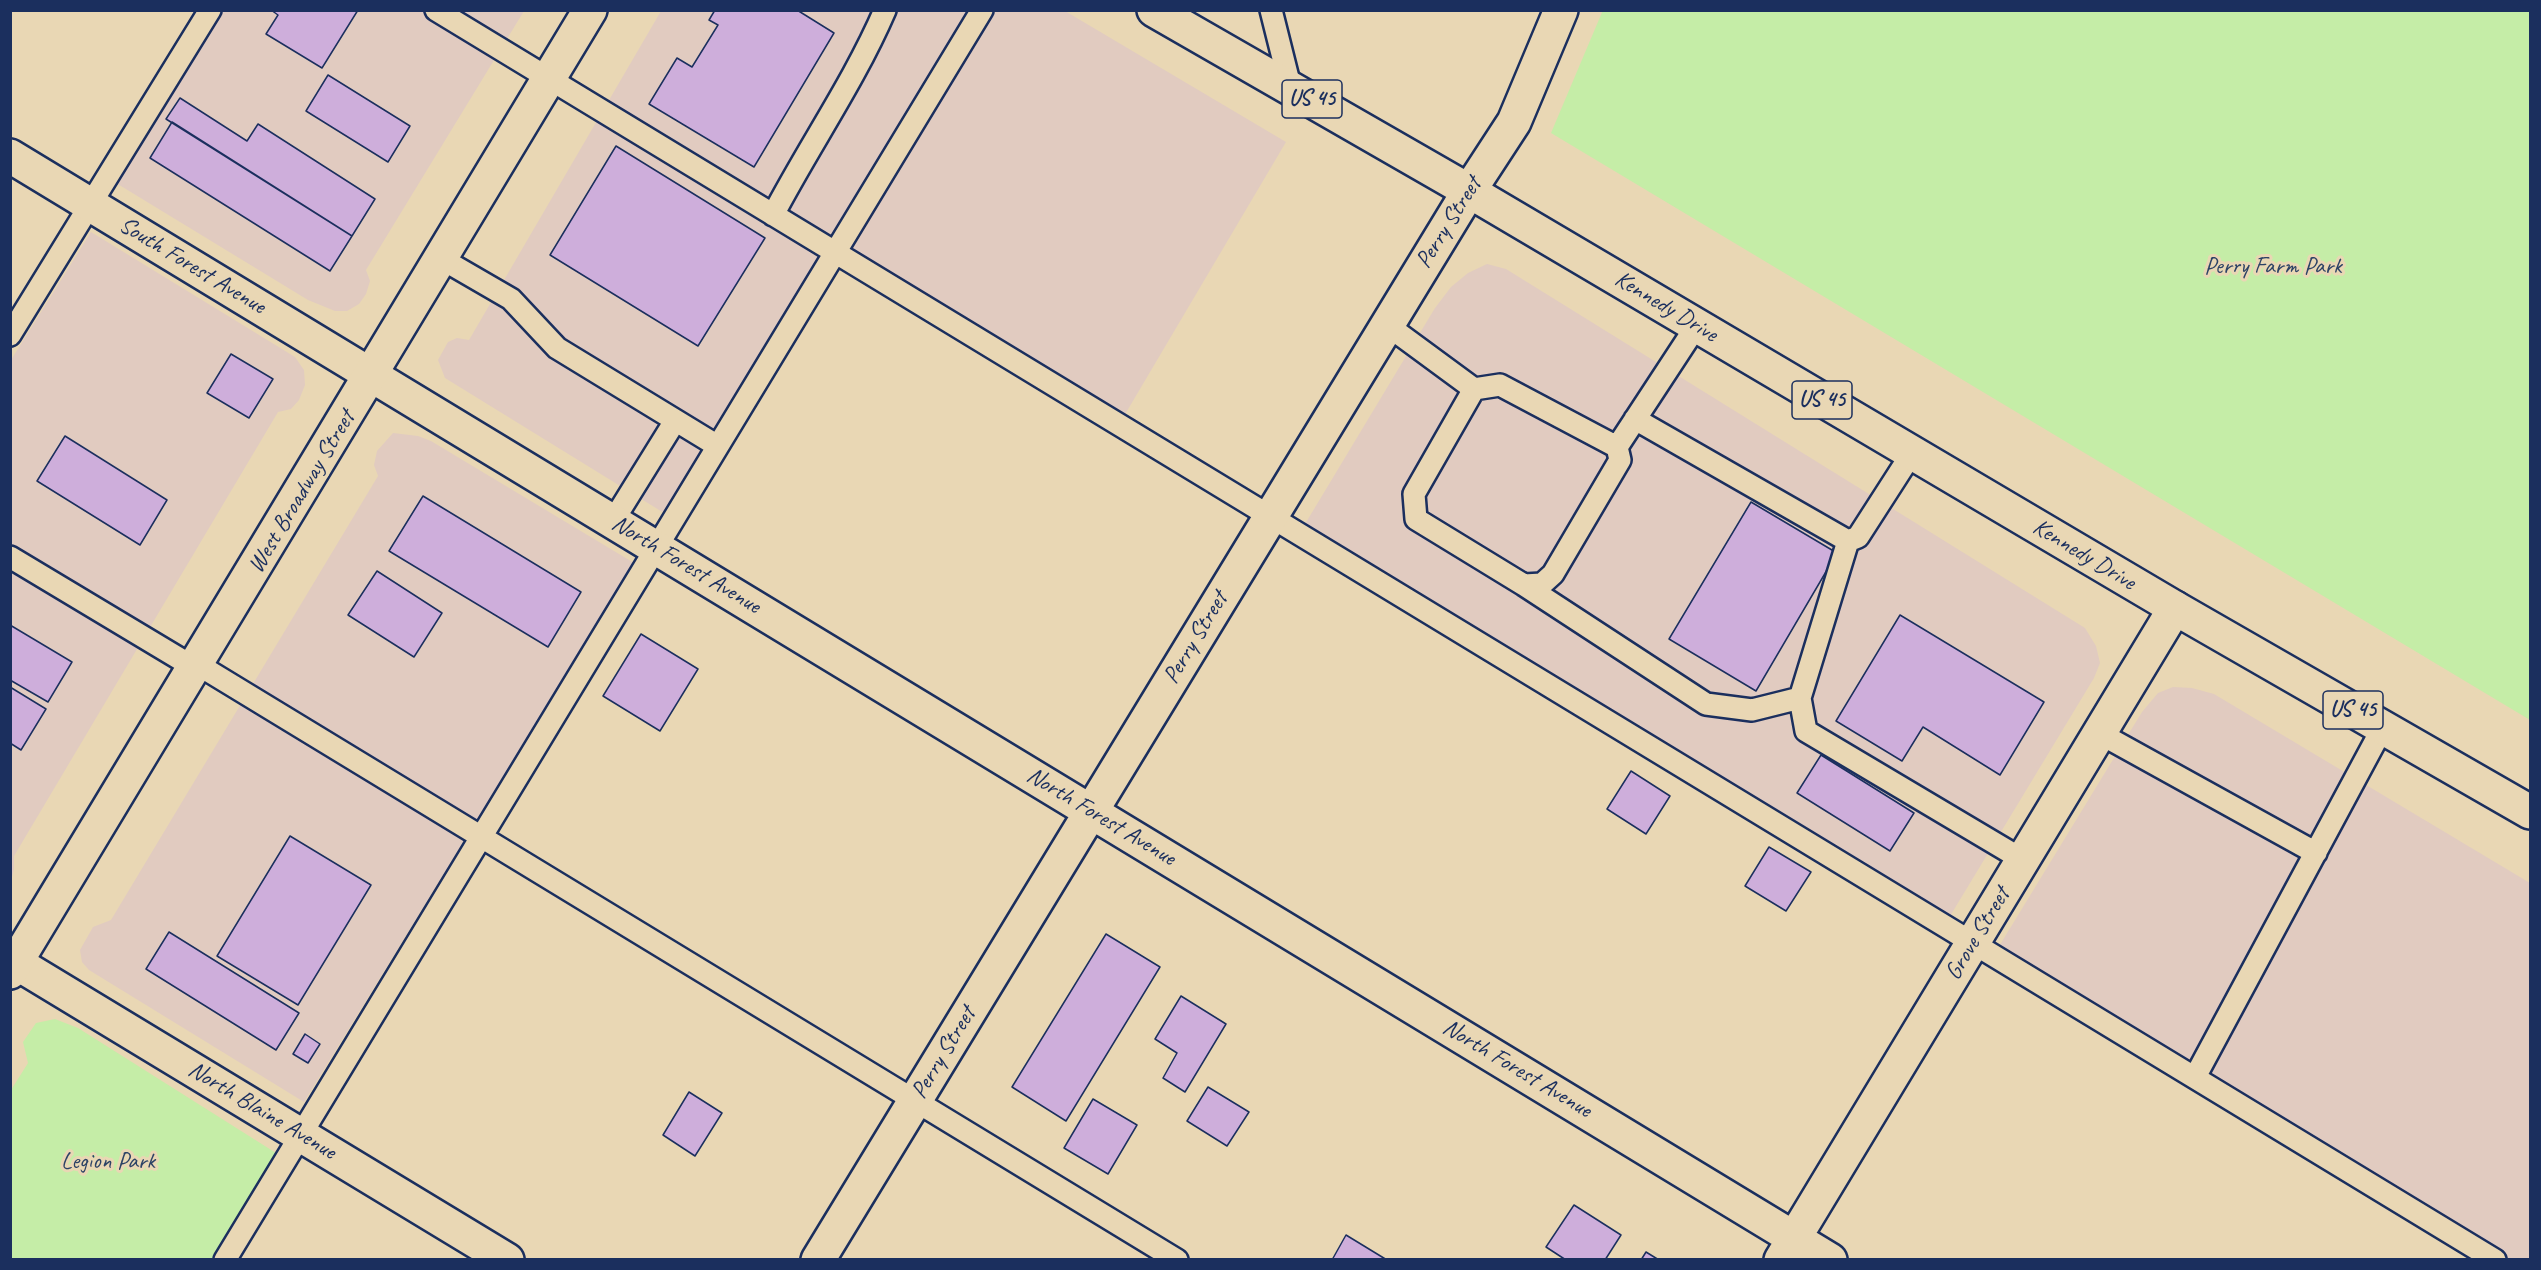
<!DOCTYPE html>
<style>
body{margin:0}
#map{position:relative;width:2541px;height:1270px;overflow:hidden;background:#e9d7b4;font-family:Caveat,sans-serif}
canvas{display:block}
.frame{position:absolute;inset:0;border:12px solid #1b2f5e;pointer-events:none}
</style>
<div id="map">
<canvas width="2541" height="1270"></canvas>
<div class="frame"></div>
</div>
<script>
const c = document.querySelector('canvas').getContext('2d');
c.lineJoin = 'round';
function fill(path, color) { c.fillStyle = color; c.fill(path, 'evenodd'); }
function strokePath(path, color, width, dash) { c.strokeStyle = color; c.lineWidth = width; c.lineCap = dash ? 'butt' : 'round'; c.setLineDash(dash || []); c.stroke(path); }
function drawText(font, color, halo, rows, align = 'center') {
  c.font = font + ' Caveat,sans-serif'; c.lineWidth = 6; c.setLineDash([]); c.textBaseline = 'middle'; c.strokeStyle = halo; c.fillStyle = color; for (const [text, x, y, turn = 0] of rows) {
    c.save(); c.translate(x, y); c.rotate((+turn || 0) * Math.PI / 180); c.textAlign = isNaN(turn) ? turn : align; if (halo) c.strokeText(text, 0, 0); c.fillText(text, 0, 0); c.restore();
  }
}
const built = new Path2D(`
 M221 11H524L366 270 370 281 366 294 359 304 347 311H335L308 300 116 183Z
 M661 11H967L664 513 445 378 438 360 448 342 457 338 469 340Z
 M995 11H1065L1286 142 1114 433 840 270Z
 M91 232 295 357 304 370 305 385 299 400 291 409 278 412 14 856V869L11 881V360Z
 M1487 264 1506 269 2085 628 2096 646 2100 663 2094 678 1938 936 1293 544 1435 308 1451 287 1468 273Z
 M393 433 418 436 431 441 634 563 304 1102 89 970 82 962 80 950 93 927 111 920 378 476 374 465 377 451Z
 M2173 687 2192 688 2214 694 2530 883V1259H2471L1987 966 2142 712 2158 693Z`);
const green = new Path2D(`
 M1603 10 2530 11V720L1551 133Z
 M55 1019 78 1028 276 1153 212 1259H11V1090L28 1063 23 1042 36 1023Z`);
const building = new Path2D(`
 M271 10H358L322 68 266 34 278 15Z
 M715 10H797L834 33 754 167 649 104 677 58 692 67 718 25 709 20Z
 M328 75 410 126 388 162 306 111Z
 M180 98 247 141 258 124 375 199 352 236 166 119Z
 M172 122 352 236 330 271 150 158Z
 M616 146 765 238 698 346 550 255Z
 M231 354 273 379 249 418 207 393Z
 M65 436 167 500 140 545 37 481Z
 M423 496 581 592 548 647 389 551Z
 M1751 502 1837 553 1756 691 1669 639Z
 M377 571 442 613 414 657 348 615Z
 M1900 615 2044 702 2000 775 1923 727 1902 761 1836 721Z
 M10 625 72 662 48 702 10 680Z
 M641 634 698 669 660 731 603 696Z
 M10 687 46 709 21 750 10 743Z
 M1821 755 1914 813 1890 851 1797 793Z
 M1631 771 1670 796 1646 834 1607 809Z
 M290 836 371 885 298 1005 217 956Z
 M1769 847 1811 872 1786 911 1745 886Z
 M169 932 299 1013 276 1050 146 969Z
 M1106 934 1160 967 1066 1121 1012 1087Z
 M1181 996 1226 1024 1185 1092 1163 1078 1177 1053 1155 1039Z
 M305 1034 320 1044 308 1063 293 1054Z
 M1208 1087 1249 1112 1227 1146 1187 1121Z
 M689 1092 722 1113 695 1156 663 1135Z
 M1093 1099 1137 1125 1108 1174 1064 1148Z
 M1574 1205 1621 1235 1605 1260H1566L1546 1247Z
 M1346 1235 1387 1260H1332Z
 M1646 1252 1659 1260H1641Z`);
const lane = new Path2D(`
 M436 10 2495 1260
 M1271 10 1290 86
 M773 215C809 146 854 82 885 10
 M442 259 511 299 557 348 716 445
 M1387 325 1474 389
 M10 335 210 10
 M1635 419 1848 541 1858 537 1912 453
 M1617 447 1500 385 1474 389 1414 494 1416 519 1524 585 1542 584 1553 574 1620 460 1617 447 1697 325
 M613 521 675 421
 M1848 541 1800 698 1806 731 2023 860
 M10 557 195 668
 M1524 585 1706 704 1752 710 1800 698
 M197 664 1177 1260
 M2099 733 2316 853
 M2195 1077 2383 727
 M225 1260 982 10`);
const street = new Path2D(`
 M10 156 1830 1260
 M10 959 507 1260
 M818 1260 1469 191 1514 122 1561 10
 M1781 1260 2175 608`);
const secondary = new Path2D(`
 M10 972 590 10`);
const primary = new Path2D(`
 M1154 10 1469 191 2175 608 2530 812`);
const shields = [
 [1312,99,60],
 [1822,400,60],
 [2353,710,60]
];
const shieldNames = [
 ["US 45",1312,99],
 ["US 45",1822,400],
 ["US 45",2353,710]
];
const streetNames = [
 ["Perry Street",1449,223,-58],
 ["South Forest Avenue",192,266,31],
 ["Kennedy Drive",1666,307,31],
 ["West Broadway Street",302,492,-59],
 ["Kennedy Drive",2084,555,31],
 ["North Forest Avenue",686,565,31],
 ["Perry Street",1196,638,-59],
 ["North Forest Avenue",1101,817,31],
 ["Grove Street",1978,934,-59],
 ["Perry Street",944,1053,-59],
 ["North Forest Avenue",1517,1069,31],
 ["North Blaine Avenue",262,1111,31]
];
const parkNames = [
 ["Perry Farm Park",2273,267],
 ["Legion Park",108,1162]
];
fill(built, '#e1cbc0');
fill(green, '#c5eda7');
fill(building, '#ceaedb');
strokePath(building, '#1b2f5e', 1.5);
strokePath(lane, '#1b2f5e', 26);
strokePath(street, '#1b2f5e', 38);
strokePath(secondary, '#1b2f5e', 38);
strokePath(primary, '#1b2f5e', 38);
strokePath(lane, '#e9d7b4', 21);
strokePath(street, '#e9d7b4', 33);
strokePath(secondary, '#e9d7b4', 33);
strokePath(primary, '#e9d7b4', 33);
for (const [x, y, w] of shields) { const box = new Path2D(); box.roundRect(x - w / 2, y - 19, w, 38, 4.5); c.fillStyle = '#e9d7b4'; c.fill(box); strokePath(box, '#1b2f5e', 1.5); }
drawText('bold 22px', '#1b2f5e', null, shieldNames);
drawText('24px', '#1b2f5e', '#e9d7b4', streetNames);
drawText('24px', '#2c4265', '#e9d7b4', parkNames);
</script>
